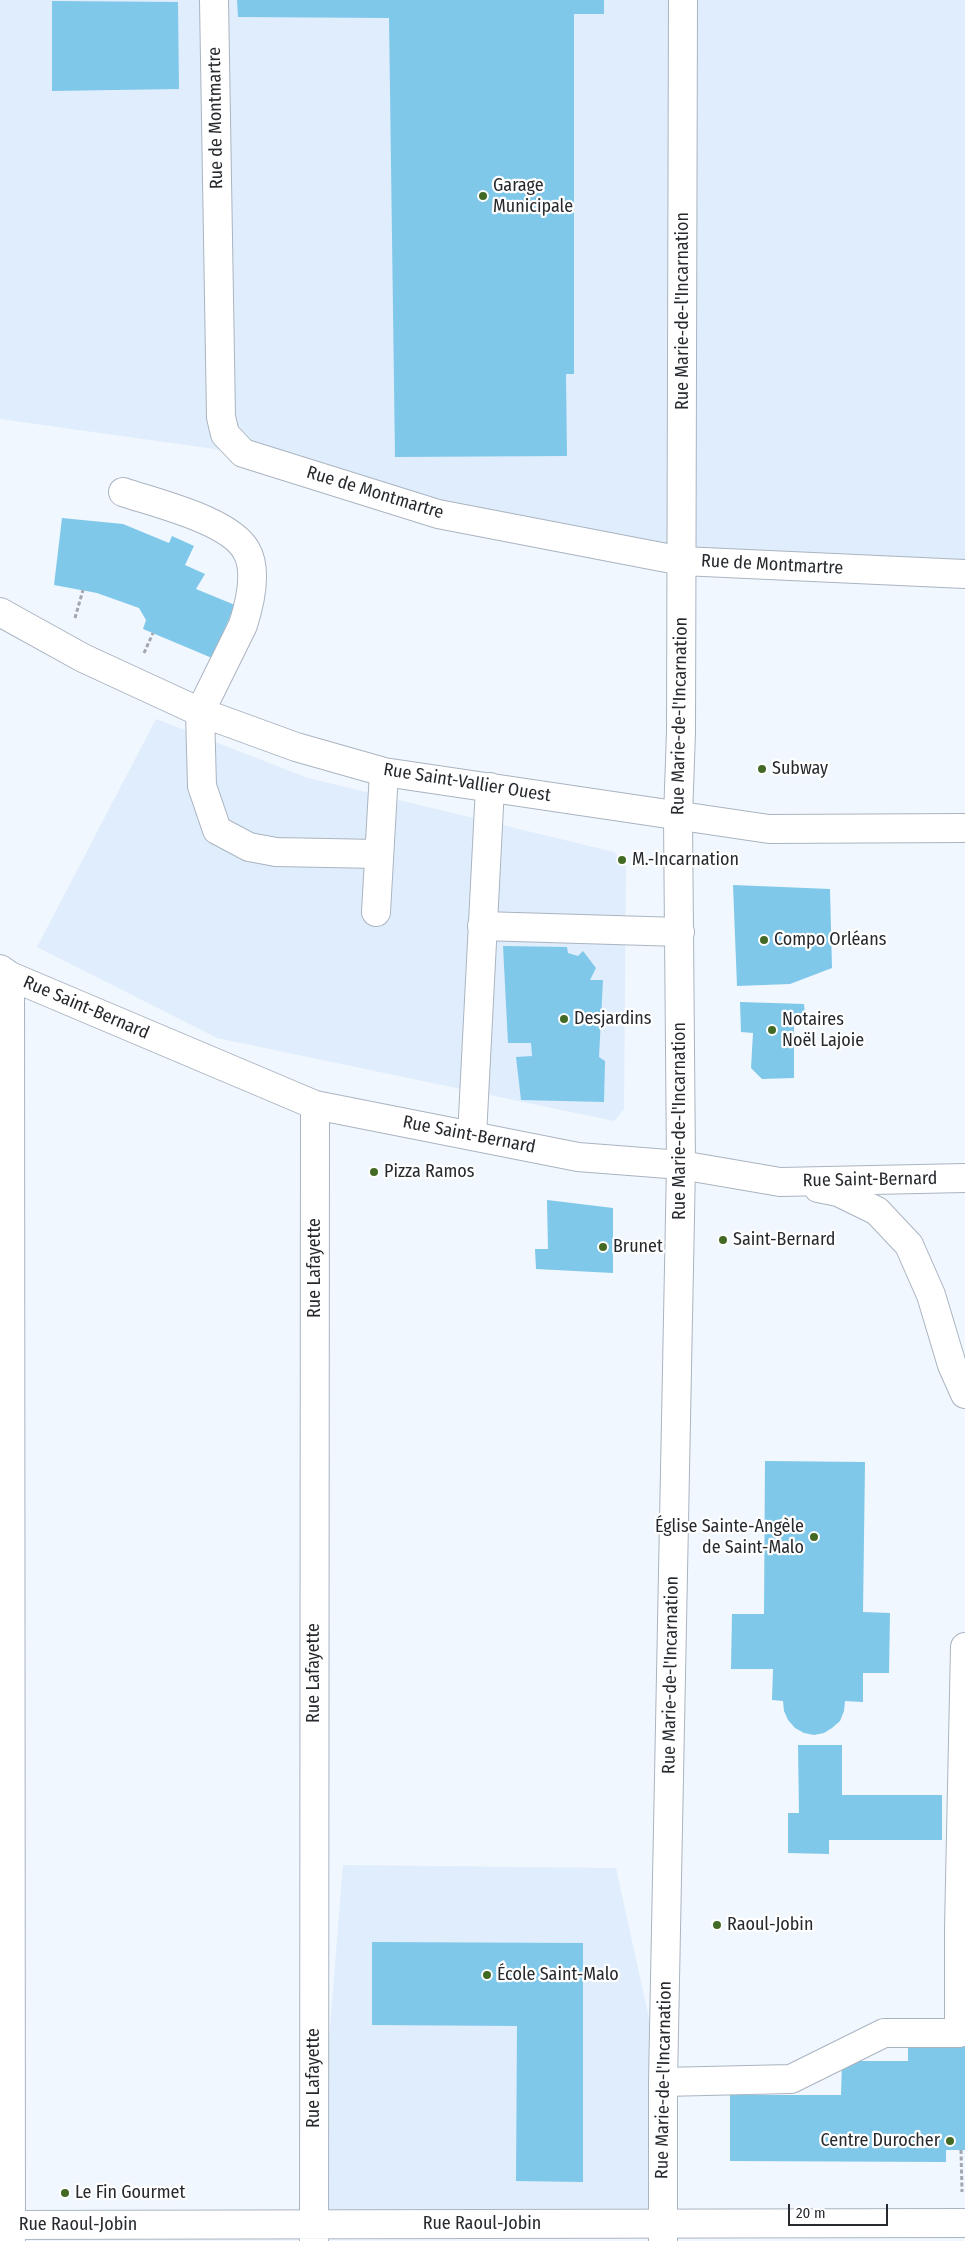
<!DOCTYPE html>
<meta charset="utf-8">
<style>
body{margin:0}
#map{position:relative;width:965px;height:2241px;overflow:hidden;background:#f0f7fe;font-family:"Fira Sans Condensed",sans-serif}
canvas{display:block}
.scale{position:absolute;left:788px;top:2204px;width:100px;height:22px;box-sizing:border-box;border:2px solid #262a2e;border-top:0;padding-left:6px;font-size:15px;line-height:18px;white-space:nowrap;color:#262a2e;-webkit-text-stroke:4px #fff;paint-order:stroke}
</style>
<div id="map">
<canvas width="965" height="2241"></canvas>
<div class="scale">20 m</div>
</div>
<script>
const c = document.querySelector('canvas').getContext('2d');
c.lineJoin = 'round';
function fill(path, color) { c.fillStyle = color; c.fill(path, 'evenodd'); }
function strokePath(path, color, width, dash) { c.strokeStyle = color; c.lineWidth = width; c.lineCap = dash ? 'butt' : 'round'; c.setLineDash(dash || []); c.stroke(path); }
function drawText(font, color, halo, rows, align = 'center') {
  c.font = font + ' "Fira Sans Condensed",sans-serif'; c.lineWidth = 4.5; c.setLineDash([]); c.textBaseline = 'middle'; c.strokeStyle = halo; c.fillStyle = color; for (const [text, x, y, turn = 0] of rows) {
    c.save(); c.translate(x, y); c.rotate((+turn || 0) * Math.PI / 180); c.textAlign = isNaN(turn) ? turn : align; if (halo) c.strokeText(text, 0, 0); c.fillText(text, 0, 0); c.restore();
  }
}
const built = new Path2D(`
 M0 0H965V574L682 561 243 453 0 419Z
 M156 719 308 778 614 852 626 865 624 1109 614 1121 217 1038 37 947Z
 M343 1865 616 1868 663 2082V2222L314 2225Z`);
const building = new Path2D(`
 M237 0H604V14H574V374H566L567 456 395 457 389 18 238 17Z
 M52 1 178 2 179 89 52 91Z
 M62 518 123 524 169 543 172 536 194 546 185 565 205 574 196 589 235 605 212 658 143 629 146 620 139 608 97 593 54 585Z
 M733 885 830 889 832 968 790 984 737 986Z
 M503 946 567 947 568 953 578 956 583 951 596 968 590 980H603L599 1057 605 1061 604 1102 521 1100 516 1057 532 1056 531 1043H508Z
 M740 1002 804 1004 806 1025H794V1078L762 1079 751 1068 753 1033 741 1032Z
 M547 1200 613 1208V1273L536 1269 535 1249H548Z
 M765 1461 865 1462 863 1612 890 1613 889 1673H863V1702L845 1701 844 1711 840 1721 832 1728 824 1733 814 1735 804 1733 795 1728 788 1720 784 1711 783 1701 772 1700 773 1669H731L732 1614H764Z
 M798 1745H842V1795H942V1840H829V1854L788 1853V1813H799Z
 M372 1942 583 1943V2182L516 2181 517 2026 372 2025Z
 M908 2041 965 2042V2150H946V2162L730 2161V2095H841L842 2061H908Z`);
const path = new Path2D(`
 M75 618 83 590
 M144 653 153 633
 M961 2150 962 2192`);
const minor = new Path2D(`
 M214 0 221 417 225 434 243 453 438 514 682 561 965 574
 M123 492C155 503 229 520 246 550 258 570 250 603 243 625L200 712 202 786 217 830 249 847 276 852 378 854
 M0 612 83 658 200 712 296 747 384 772 769 829 965 828
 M376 912 384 772
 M482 926 680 932
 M0 969 10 976 315 1105 578 1157 681 1165 780 1182 965 1178
 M10 976 11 2241
 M472 1136 490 787
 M818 1188 838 1192 877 1211 909 1245 931 1295 952 1365 965 1394
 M663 2082 791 2079 884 2033H959V1928L965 1647
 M0 2225 965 2223
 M314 2241 315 1105`);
const major = new Path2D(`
 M663 2241V2082L681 1165 678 817 681 732 683 0`);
const markers = [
 [483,196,5,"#436a24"],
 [762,769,5,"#436a24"],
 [622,860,5,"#436a24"],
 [764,940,5,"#436a24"],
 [564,1019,5,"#436a24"],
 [772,1030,5,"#436a24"],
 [374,1172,5,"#436a24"],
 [723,1240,5,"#436a24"],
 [603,1247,5,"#436a24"],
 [814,1537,5,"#436a24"],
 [717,1925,5,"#436a24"],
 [487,1975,5,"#436a24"],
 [950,2141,5,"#436a24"],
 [65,2193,5,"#436a24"]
];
const streetNames = [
 ["Rue de Montmartre",216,118,-91],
 ["Rue Marie-de-l'Incarnation",683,311,-90],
 ["Rue de Montmartre",375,493,17],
 ["Rue de Montmartre",772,565,3],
 ["Rue Marie-de-l'Incarnation",680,716,-89],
 ["Rue Saint-Vallier Ouest",467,783,9],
 ["Rue Saint-Bernard",86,1008,23],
 ["Rue Marie-de-l'Incarnation",680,1121,-90],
 ["Rue Saint-Bernard",469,1135,11],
 ["Rue Saint-Bernard",870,1180,-1],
 ["Rue Lafayette",315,1268,-90],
 ["Rue Lafayette",314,1673,-90],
 ["Rue Marie-de-l'Incarnation",671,1675,-89],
 ["Rue Lafayette",314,2078,-90],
 ["Rue Marie-de-l'Incarnation",664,2080,-89],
 ["Rue Raoul-Jobin",482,2224],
 ["Rue Raoul-Jobin",78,2225]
];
const poiNames = [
 ["Garage",493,186],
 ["Municipale",493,207],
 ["Subway",772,769],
 ["M.-Incarnation",632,860],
 ["Compo Orléans",774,940],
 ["Desjardins",574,1019],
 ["Notaires",782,1020],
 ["Noël Lajoie",782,1041],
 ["Pizza Ramos",384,1172],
 ["Saint-Bernard",733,1240],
 ["Brunet",613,1247],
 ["Église Sainte-Angèle",804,1527,"right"],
 ["de Saint-Malo",804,1548,"right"],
 ["Raoul-Jobin",727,1925],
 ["École Saint-Malo",497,1975],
 ["Centre Durocher",940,2141,"right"],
 ["Le Fin Gourmet",75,2193]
];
fill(built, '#e0edfc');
fill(building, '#7fc8ea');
strokePath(minor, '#aab4c0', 30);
strokePath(major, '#aab4c0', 30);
strokePath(path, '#a2a8ae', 3, [4, 2.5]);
strokePath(minor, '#fff', 28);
strokePath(major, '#fff', 28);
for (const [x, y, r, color] of markers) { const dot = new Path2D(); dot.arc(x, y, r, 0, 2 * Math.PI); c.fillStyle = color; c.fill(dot); strokePath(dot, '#fff', 2); }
drawText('18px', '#262a2e', '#fff', streetNames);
drawText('18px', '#262a2e', '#fff', poiNames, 'left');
</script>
